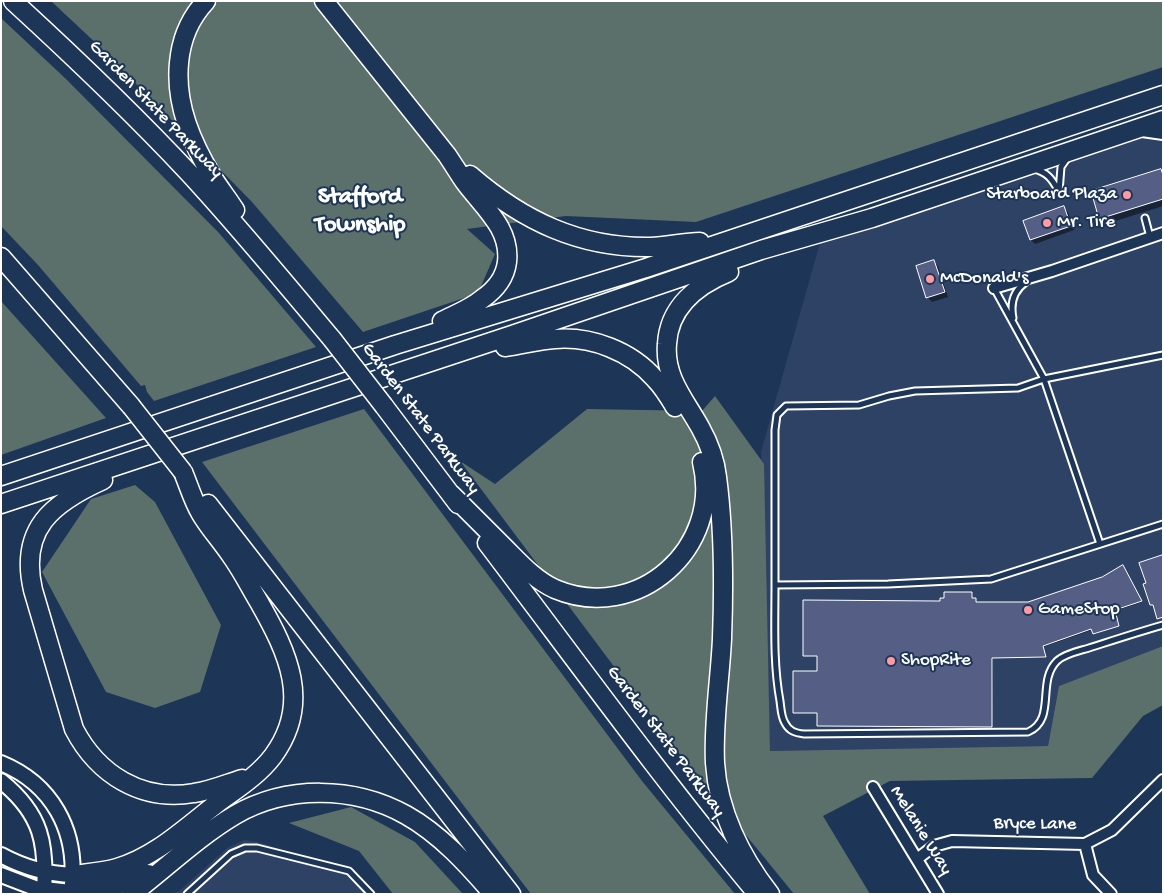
<!DOCTYPE html>
<style>
body{margin:0}
#map{position:relative;width:1164px;height:895px;overflow:hidden;background:#1d3557;font-family:"Gochi Hand",sans-serif}
canvas{display:block}
.frame{position:absolute;inset:0;border:2px solid #fff;pointer-events:none}
</style>
<div id="map">
<canvas width="1164" height="895"></canvas>
<div class="frame"></div>
</div>
<script>
const c = document.querySelector('canvas').getContext('2d');
c.lineJoin = 'round';
function fill(path, color) { c.fillStyle = color; c.fill(path, 'evenodd'); }
function strokePath(path, color, width, dash) { c.strokeStyle = color; c.lineWidth = width; c.lineCap = dash ? 'butt' : 'round'; c.setLineDash(dash || []); c.stroke(path); }
function drawText(font, color, halo, rows, align = 'center') {
  c.font = font + ' "Gochi Hand",sans-serif'; c.lineWidth = 4; c.setLineDash([]); c.textBaseline = 'middle'; c.strokeStyle = halo; c.fillStyle = color; for (const [text, x, y, turn = 0] of rows) {
    c.save(); c.translate(x, y); c.rotate((+turn || 0) * Math.PI / 180); c.textAlign = isNaN(turn) ? turn : align; if (halo) c.strokeText(text, 0, 0); c.fillText(text, 0, 0); c.restore();
  }
}
const built = new Path2D(`
 M1163 120V646L1059 686 1048 746 770 751 761 452 823 232Z
 M244 840 258 842 349 871 371 894H171L179 891 227 848Z`);
const green = new Path2D(`
 M51 1H1163V67L696 222 566 216 467 229 495 254 479 291 476 294 363 332 252 202 99 46Z
 M1 18 66 79 219 233 316 347 154 401 147 392 145 385 141 386 38 265 1 226Z
 M1 301 106 418 1 455Z
 M715 396 764 464 770 751 1048 746 1059 686 1163 646V705L1143 716 1092 778 890 781 823 816 870 894H794L678 752 460 461 495 484 587 409 702 411Z
 M364 409 642 781 735 894H531L202 462Z
 M135 485 155 502 221 625 200 692 155 708 106 692 42 572 91 499Z
 M351 807 415 842 463 894H393L359 851 289 823Z`);
const shadow = new Path2D(`
 M1161 170 1163 172V206L1106 224 1100 218Z
 M1064 208 1068 212 1074 230 1035 244 1031 240Z
 M934 262 938 266 948 297 932 302 928 298 918 267Z
 M1124 567 1142 602 1115 611 1119 626 1095 634 1092 630 1043 647 1046 658H993L992 727 819 726 818 713H794L818 672V656L804 655 941 603 972 593 973 599H975L976 603H1029L1103 579Z`);
const building = new Path2D(`
 M1161 169 1163 175V199L1099 219 1091 191Z
 M1064 206 1071 226 1030 240 1023 221Z
 M934 260 945 292 926 298 916 266Z
 M1163 555V617L1157 619 1153 605H1150L1143 584 1146 583 1139 563Z
 M1123 565 1142 601 1115 610 1119 626 1093 634 1091 629 1043 646 1046 657 992 658V727L817 726V713H793V671H817V656H803V600L940 601V598H944V592H972V598H976V602H1028L1102 577Z`);
const lane = new Path2D(`
 M1034 169C1047 172 1052 179 1058 190
 M1059 192 1061 167 1068 157
 M1145 218 1150 237
 M994 288 1044 379 1163 355
 M1013 318C1010 303 1013 291 1026 282
 M1100 544 1044 379 1018 388 915 391 889 396 859 405 786 406 777 415 775 430V585L888 584 991 579 1163 524
 M775 585C775 624 773 663 780 701 781 708 781 717 785 723 789 731 795 733 804 734L1028 732C1057 719 1036 682 1057 661 1064 654 1079 651 1089 648 1114 640 1138 632 1163 625
 M187 894 231 854 245 848H257L349 871 371 894`);
const street = new Path2D(`
 M1142 131 1163 134
 M994 288 1052 271 1163 233
 M873 787 938 894
 M1085 844 1093 875 1111 894
 M917 859 934 846 952 841 1085 844 1112 830 1163 780`);
const secondary = new Path2D(`
 M1 763C52 784 77 830 72 884
 M1 781C42 814 47 844 44 894
 M1 855C23 867 48 874 73 875
 M1 875 35 888 71 892`);
const highway = new Path2D(`
 M13 1C73 56 133 113 189 173 238 226 285 283 332 339
 M206 1C189 19 181 40 179 63 175 105 192 143 213 178 220 189 228 199 235 210
 M324 1 447 155C453 164 458 172 464 181 482 206 511 228 507 262 505 278 495 290 482 299 470 309 456 314 442 321
 M470 175C523 221 580 248 650 247 667 247 683 242 700 242
 M1 257 131 406
 M729 272C697 285 669 307 667 344 664 377 685 400 700 427 709 443 715 459 717 477 724 530 724 585 722 639 720 680 713 722 715 763 718 811 741 857 770 894
 M505 347C522 345 538 340 555 339 591 336 631 351 655 379 663 387 669 397 675 407
 M384 406 458 504
 M1 476 395 345 646 268 1163 95
 M103 480C52 503 19 529 33 590L74 729C98 775 142 802 194 793 210 791 226 784 242 779
 M451 494C469 512 487 530 505 548 520 563 535 580 555 589 638 624 723 547 702 462
 M1 504 512 335 761 250 872 218 1163 120
 M208 504 511 894
 M487 543C575 659 661 778 755 891
 M73 875C88 873 103 872 117 868 155 857 185 828 215 805 235 790 258 776 273 756 312 703 288 653 259 602 250 587 242 571 232 557 222 542 210 529 201 514 193 501 189 486 183 472
 M71 892 115 886 148 874
 M132 894C166 868 198 837 235 815 287 785 354 786 406 815 440 834 468 865 493 894`);
const highwayBridge = new Path2D(`
 M332 339 384 406
 M131 406 183 472`);
const markers = [
 [1127,195,5,"#ff9aa2"],
 [1047,223,5,"#ff9aa2"],
 [930,279,5,"#ff9aa2"],
 [1028,610,5,"#ff9aa2"],
 [891,661,5,"#ff9aa2"]
];
const streetNames = [
 ["Garden State Parkway",155,110,46],
 ["Garden State Parkway",420,419,53],
 ["Garden State Parkway",665,742,53],
 ["Bryce Lane",1035,825,1],
 ["Melanie Way",920,831,58]
];
const poiNames = [
 ["Starboard Plaza",1117,195,"right"],
 ["Mr. Tire",1057,223],
 ["McDonald's",940,279],
 ["GameStop",1038,610],
 ["ShopRite",901,661]
];
const districtNames = [
 ["Stafford",360,198],
 ["Township",360,226]
];
fill(built, '#2e4265');
fill(green, '#5b6f6b');
fill(shadow, '#0007');
fill(building, '#555f86');
strokePath(building, '#fff', 1);
strokePath(lane, '#fff', 9);
strokePath(street, '#fff', 14);
strokePath(secondary, '#fff', 18);
strokePath(highway, '#fff', 21);
strokePath(lane, '#1d3557', 5);
strokePath(street, '#1d3557', 10);
strokePath(secondary, '#1d3557', 14);
strokePath(highway, '#1d3557', 18);
strokePath(highwayBridge, '#fff', 21, []);
strokePath(highwayBridge, '#1d3557', 18);
for (const [x, y, r, color] of markers) { const dot = new Path2D(); dot.arc(x, y, r, 0, 2 * Math.PI); c.fillStyle = color; c.fill(dot); strokePath(dot, '#1d3557', 2); }
drawText('19px', '#fff', '#1d3557', streetNames);
drawText('19px', '#fff', '#1d3557', poiNames, 'left');
drawText('bold 24px', '#fff', '#1d3557', districtNames);
</script>
